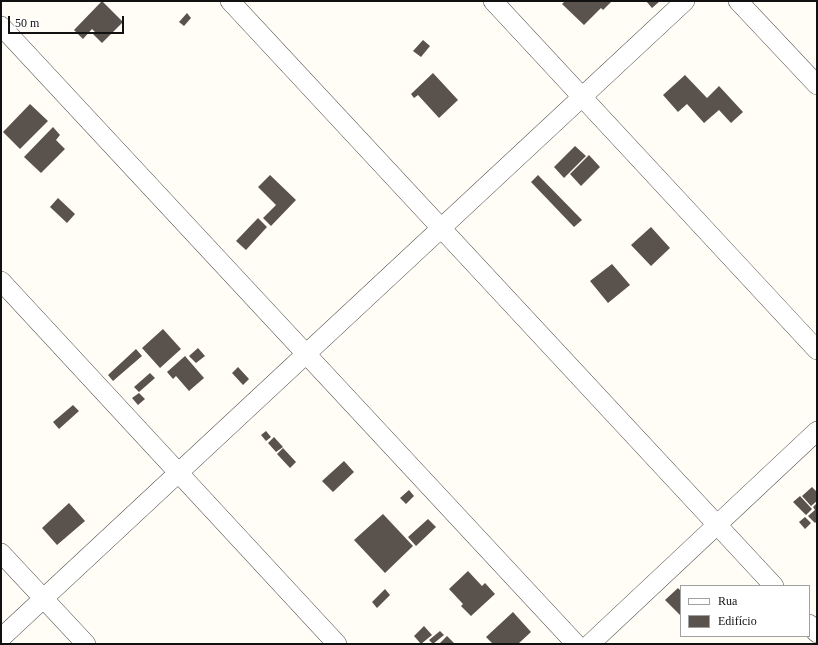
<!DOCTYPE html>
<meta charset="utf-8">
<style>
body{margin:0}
#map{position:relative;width:818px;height:645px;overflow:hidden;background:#fffdf5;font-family:Georgia,serif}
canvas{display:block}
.frame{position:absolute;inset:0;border:2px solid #111;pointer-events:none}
.legend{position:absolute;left:680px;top:585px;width:130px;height:52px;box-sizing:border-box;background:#fff;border:1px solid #a0a0a0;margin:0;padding:5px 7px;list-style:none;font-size:12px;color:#111}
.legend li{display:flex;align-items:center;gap:8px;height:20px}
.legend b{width:20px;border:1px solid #a0a0a0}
.scale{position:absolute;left:8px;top:16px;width:116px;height:18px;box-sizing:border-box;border:2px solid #111;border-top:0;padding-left:5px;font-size:12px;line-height:14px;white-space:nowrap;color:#111;-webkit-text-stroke:3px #fff;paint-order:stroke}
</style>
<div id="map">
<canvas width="818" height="645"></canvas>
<div class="frame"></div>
<ul class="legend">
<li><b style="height:5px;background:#fff"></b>Rua</li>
<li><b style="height:11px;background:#5a524d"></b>Edifício</li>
</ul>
<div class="scale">50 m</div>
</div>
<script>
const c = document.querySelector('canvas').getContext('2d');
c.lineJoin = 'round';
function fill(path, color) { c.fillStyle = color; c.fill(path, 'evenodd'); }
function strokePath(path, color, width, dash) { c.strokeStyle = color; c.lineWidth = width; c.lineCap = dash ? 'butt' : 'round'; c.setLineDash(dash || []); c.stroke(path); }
const building = new Path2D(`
 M102 1 123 22 102 43 93 34 95 32 92 29 83 39 74 30Z
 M565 1H612L603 10 601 8 584 25 562 4Z
 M646 1H660L652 8Z
 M187 13 191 18 184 26 179 22Z
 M423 40 430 46 421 57 413 51Z
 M433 73 458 100 439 118 418 95 414 98 411 94Z
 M685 75 707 98 719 86 743 112 731 123 719 110 704 123 687 104 678 112 663 95Z
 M30 104 48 121 20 149 3 132Z
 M53 127 60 135 56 140 65 149 41 173 24 157Z
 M575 146 586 156 564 178 554 167Z
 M589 155 600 167 581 186 570 174Z
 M270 175 296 200 271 226 263 218 276 205 258 187Z
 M538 175 582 220 574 227 531 182Z
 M58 198 75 214 67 223 50 207Z
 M258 218 267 227 246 250 236 241Z
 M651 227 670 248 651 266 631 245Z
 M612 264 630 285 608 303 590 281Z
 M163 329 181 349 160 368 142 348Z
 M198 348 205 356 196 363 189 356Z
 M136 349 142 356 113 381 108 375Z
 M185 356 204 378 189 391 176 376 173 379 167 372Z
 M238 367 249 379 243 385 232 373Z
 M150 373 155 378 139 392 134 387Z
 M139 393 145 399 138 405 132 398Z
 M73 405 79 411 59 429 53 422Z
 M266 431 271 437 266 441 261 435Z
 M274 437 283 447 276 452 268 443Z
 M283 448 296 462 290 468 277 454Z
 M344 461 354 472 333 492 322 481Z
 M812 487 817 492V501L811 506 802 496Z
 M409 490 414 496 406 504 400 498Z
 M800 496 812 509 806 515 793 502Z
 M69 503 85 521 57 545 42 528Z
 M817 503V521L815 523 808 516 815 510 813 507Z
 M383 514 413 546 385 573 354 540Z
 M805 517 811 523 805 529 799 522Z
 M428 519 436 527 416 546 408 537Z
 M468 571 482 586 485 583 495 594 471 616 461 606 463 604 449 589Z
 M678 588 681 591V616L665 600Z
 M385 589 390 595 377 608 372 602Z
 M513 612 531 632 518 644H493L486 637Z
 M424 626 432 635 421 644 414 636Z
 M440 631 444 635 433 644 429 640Z
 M447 636 455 644H439Z`);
const minor = new Path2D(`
 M230 1 774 586
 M493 1 817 350
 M738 1 817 85
 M1 26 576 644
 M1 281 337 644
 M1 553 86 644
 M809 624 817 633
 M1 638 685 1
 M590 644 817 431`);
fill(building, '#5a524d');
strokePath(minor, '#444', 20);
strokePath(minor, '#fff', 19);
</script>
